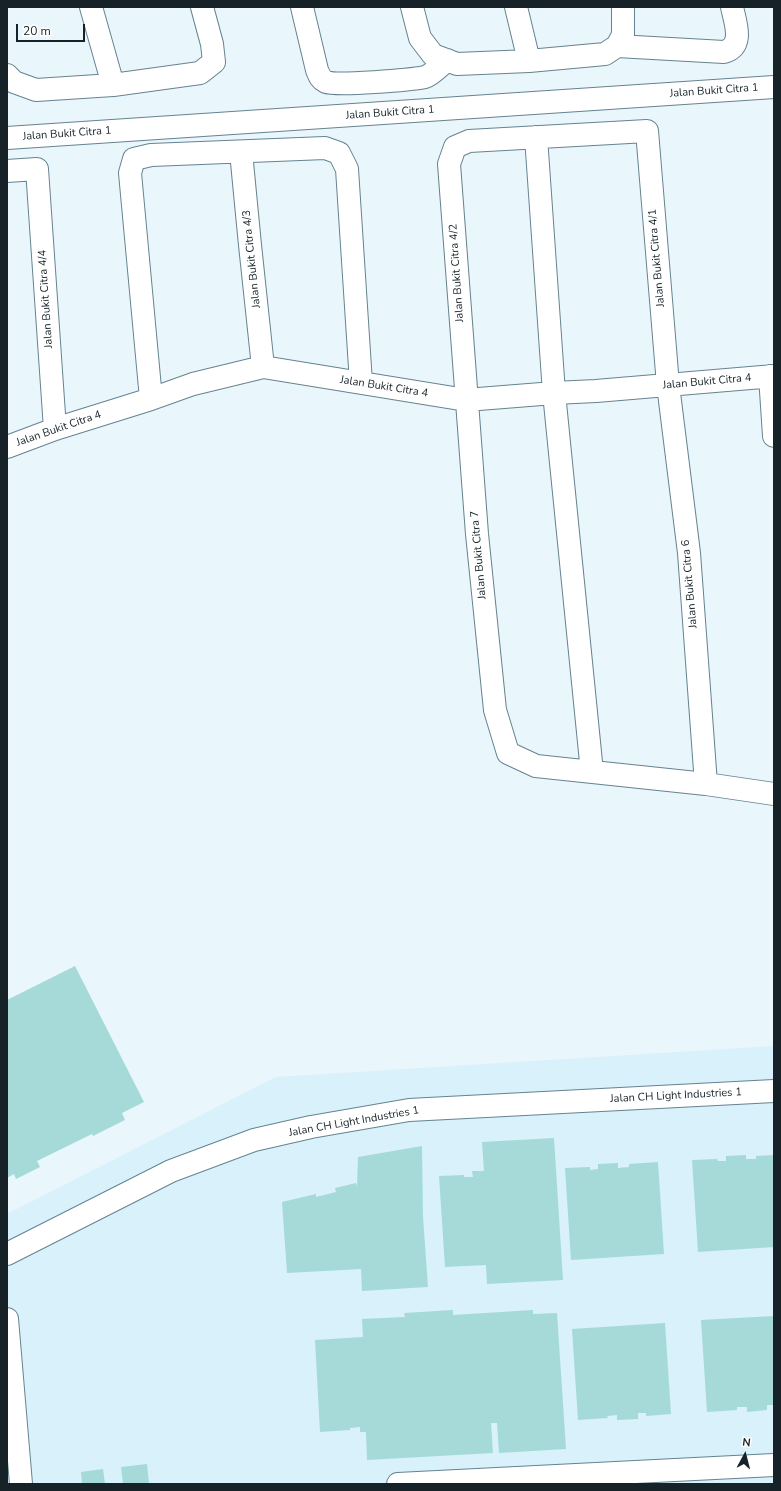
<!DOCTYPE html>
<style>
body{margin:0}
#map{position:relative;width:781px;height:1491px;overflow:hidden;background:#e9f6fc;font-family:"Nunito Sans",sans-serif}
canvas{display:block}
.frame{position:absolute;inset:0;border:8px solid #162227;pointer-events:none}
.north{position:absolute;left:725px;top:1435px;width:40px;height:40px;-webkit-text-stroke:3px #fff;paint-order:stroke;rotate:7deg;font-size:11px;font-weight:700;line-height:16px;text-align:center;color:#162227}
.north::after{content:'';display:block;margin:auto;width:14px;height:18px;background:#162227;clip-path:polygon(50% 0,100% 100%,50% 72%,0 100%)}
.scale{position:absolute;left:16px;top:24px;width:69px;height:18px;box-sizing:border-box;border:2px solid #162227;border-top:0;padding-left:5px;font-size:12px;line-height:14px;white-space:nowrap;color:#162227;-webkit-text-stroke:3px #fff;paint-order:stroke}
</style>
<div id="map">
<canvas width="781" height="1491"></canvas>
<div class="frame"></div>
<div class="north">N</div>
<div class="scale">20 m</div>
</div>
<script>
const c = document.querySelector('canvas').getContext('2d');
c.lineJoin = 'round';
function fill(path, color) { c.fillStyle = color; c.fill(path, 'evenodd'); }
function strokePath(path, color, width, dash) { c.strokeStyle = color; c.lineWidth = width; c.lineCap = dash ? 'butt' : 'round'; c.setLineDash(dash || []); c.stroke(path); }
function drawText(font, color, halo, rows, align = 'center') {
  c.font = font + ' "Nunito Sans",sans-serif'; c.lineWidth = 3.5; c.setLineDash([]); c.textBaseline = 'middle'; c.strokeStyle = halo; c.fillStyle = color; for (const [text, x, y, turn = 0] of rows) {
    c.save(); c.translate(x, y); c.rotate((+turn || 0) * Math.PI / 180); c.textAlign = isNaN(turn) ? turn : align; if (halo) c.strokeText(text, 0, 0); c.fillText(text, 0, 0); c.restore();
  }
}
const built = new Path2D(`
 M774 1046V1484H7V1214L276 1077Z`);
const building = new Path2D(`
 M75 966 144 1102 122 1113 125 1120 93 1136 92 1134 37 1161 40 1167 16 1179 14 1174 7 1178V1000Z
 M554 1138 563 1280 487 1284 486 1265 445 1267 439 1176 464 1175V1177H473L472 1171H484L482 1142Z
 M422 1146 423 1217 428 1287 362 1291 361 1269 287 1273 282 1202 316 1194V1197L336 1192 335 1188 356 1183 357 1187 358 1157Z
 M746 1155V1159H756V1156L774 1155V1247L698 1252 692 1160 717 1159 718 1161H726V1156Z
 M658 1162 664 1254 571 1260 565 1168 590 1167V1170L598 1169V1164L618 1163V1168L629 1167V1164Z
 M453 1310V1315L533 1310V1314L557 1313 566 1449 499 1453 497 1423H491L493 1453 367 1460 366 1432H360V1427L350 1428V1430L320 1432 315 1340 363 1337 362 1319 405 1317 404 1313Z
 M774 1316V1405H767V1410L747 1412V1407H737V1410L707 1412 701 1320Z
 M665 1323 671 1414 646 1416V1413H638V1419L617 1420V1415L607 1416 608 1418 578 1420 572 1329Z
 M147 1464 149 1484H123L121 1467Z
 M103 1469 105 1484H82L81 1472Z`);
const minor = new Path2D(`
 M91 7 113 85
 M302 7 317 70C319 75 320 79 326 82 337 86 411 80 425 77 432 75 441 65 447 60
 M412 7 420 38 433 55 457 64 529 61 605 54 617 46 623 35V7
 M516 7 529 61
 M617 46 724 52C745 46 735 22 732 7
 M7 75 14 82 36 90 113 85 200 73 214 62 212 44 202 7
 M536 137 554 393 592 772
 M7 138 774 87
 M241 152 250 245 263 367
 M7 171 37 169 55 429
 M770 376 774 436
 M151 399 130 173 134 159 151 155 325 148 339 153 347 169 361 383
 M7 447 55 429 151 399 193 384 263 367 466 400 554 393 596 391 774 376
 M706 784 689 553 668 385 647 131 469 141 455 147 449 164 477 534 495 710 508 753 536 766 706 784 774 794
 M7 1254 171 1171 254 1140 311 1127 409 1110 774 1091
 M7 1319 21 1484
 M398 1484 774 1465`);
const streetNames = [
 ["Jalan Bukit Citra 1",714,91,-4],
 ["Jalan Bukit Citra 1",390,113,-4],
 ["Jalan Bukit Citra 1",67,134,-4],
 ["Jalan Bukit Citra 4/1",657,258,-95],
 ["Jalan Bukit Citra 4/3",252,259,-96],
 ["Jalan Bukit Citra 4/2",457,273,-94],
 ["Jalan Bukit Citra 4/4",46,299,-94],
 ["Jalan Bukit Citra 4",707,382,-5],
 ["Jalan Bukit Citra 4",384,387,9],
 ["Jalan Bukit Citra 4",59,429,-19],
 ["Jalan Bukit Citra 7",479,555,-95],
 ["Jalan Bukit Citra 6",690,584,-95],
 ["Jalan CH Light Industries 1",676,1096,-3],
 ["Jalan CH Light Industries 1",354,1122,-10]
];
fill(built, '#d8f1fb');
fill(building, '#a5dad8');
strokePath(minor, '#658390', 24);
strokePath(minor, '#fff', 22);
drawText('11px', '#162227', '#fff', streetNames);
</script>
